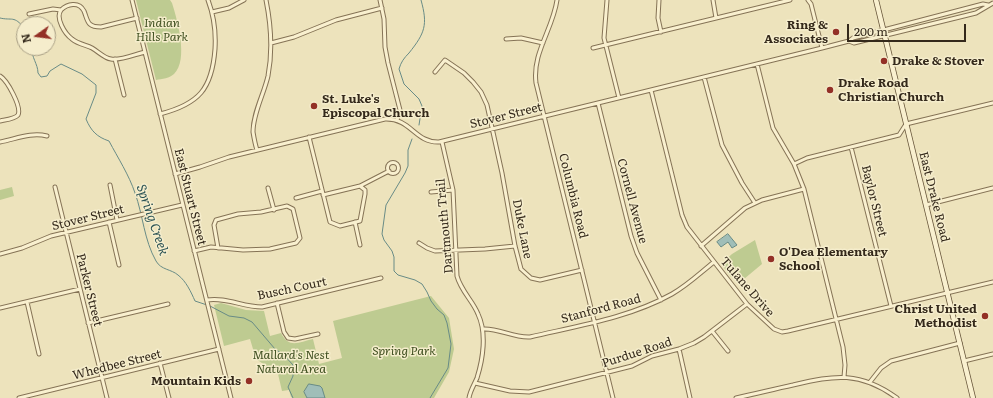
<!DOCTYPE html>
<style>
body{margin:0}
#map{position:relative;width:993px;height:398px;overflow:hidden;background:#ede3bc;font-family:Literata,serif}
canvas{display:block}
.north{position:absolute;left:16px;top:16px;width:40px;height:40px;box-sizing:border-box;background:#f5edcc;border:1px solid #a89f85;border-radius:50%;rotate:256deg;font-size:11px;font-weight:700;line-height:16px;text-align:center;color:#34291b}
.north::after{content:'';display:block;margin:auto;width:14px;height:18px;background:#933026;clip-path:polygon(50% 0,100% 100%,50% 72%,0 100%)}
.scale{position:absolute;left:847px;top:24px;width:119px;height:18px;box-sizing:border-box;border:2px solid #34291b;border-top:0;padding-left:5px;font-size:12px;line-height:14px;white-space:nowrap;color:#34291b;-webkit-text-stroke:3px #f5edcc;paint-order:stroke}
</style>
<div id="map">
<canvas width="993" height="398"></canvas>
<div class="north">N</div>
<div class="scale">200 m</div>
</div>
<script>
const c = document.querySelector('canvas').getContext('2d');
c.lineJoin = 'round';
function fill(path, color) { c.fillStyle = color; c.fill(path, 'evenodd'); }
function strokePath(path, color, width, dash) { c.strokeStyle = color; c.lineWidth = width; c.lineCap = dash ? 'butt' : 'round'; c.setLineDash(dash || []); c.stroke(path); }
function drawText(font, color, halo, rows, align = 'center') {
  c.font = font + ' Literata,serif'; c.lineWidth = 3; c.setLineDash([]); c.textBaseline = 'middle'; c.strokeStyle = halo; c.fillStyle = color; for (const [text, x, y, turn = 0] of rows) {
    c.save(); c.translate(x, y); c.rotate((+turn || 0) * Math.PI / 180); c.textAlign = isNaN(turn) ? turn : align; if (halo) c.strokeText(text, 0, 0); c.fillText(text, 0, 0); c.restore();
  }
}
const green = new Path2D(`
 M136 0H170L172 3C177 19 189 60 174 74 170 78 162 79 156 80Z
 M12 187 14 196 0 200V190Z
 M755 240 762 264 744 279 738 271 731 277 721 264 732 254Z
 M431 296 449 318 454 349 449 372 434 398H293L291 397 289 390 282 391 278 374 256 359 250 339 224 346 214 305 221 303 246 310 264 311 270 336 281 333C289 349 299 342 313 339L319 364 342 358 333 321Z`);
const water = new Path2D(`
 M728 234 737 245 732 248 728 242 721 247 717 242Z
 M309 384 320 386 322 388 325 398H307L304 392Z`);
const stream = new Path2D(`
 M0 18C12 21 14 15 24 28
 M32 48C31 57 38 64 38 73L41 77 47 76 50 71 61 64 82 74 96 85V93L86 119C91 131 97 137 109 141 118 158 129 175 135 193 143 215 144 240 156 261 161 270 171 269 178 275 186 281 191 292 195 301L207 305
 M419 125 422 106 419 99 404 84 399 69C401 62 404 58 409 53 425 33 428 25 421 0
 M412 139 408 150V166L405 173 386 205 382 234 384 240 392 251 394 257V271L398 275 415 280 422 284 427 292 431 301 437 309 444 315 447 323 451 344 448 368 430 398
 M210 306 229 316 244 318 252 322 275 349 284 355 293 365V376L288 387 293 398`);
const street = new Path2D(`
 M132 0 231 398
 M380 0 384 19 385 47 388 63 400 110 397 120
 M557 0C553 29 532 53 536 83L613 398
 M607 0 604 38 619 98
 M659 0 658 18 661 32
 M713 0 716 18
 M808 0 811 4 822 48
 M61 10C55 18 65 34 72 39 78 44 86 45 92 48 99 52 104 58 111 59 120 61 136 54 145 52
 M212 12 229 8 244 0
 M29 14 53 9 61 10C67 4 79 1 84 11 88 21 87 27 101 27L137 18
 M506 39 521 38 543 43
 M849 41 853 38 983 4 988 5
 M271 43 294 37 336 20 382 8
 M593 48 790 0
 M115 59 124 95
 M757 64 773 128 794 164 804 189 843 347 845 365 844 377
 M435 72 445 60 464 73 473 82 481 92 487 105 502 173 515 246 521 269 531 278 540 280 582 270
 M0 76C7 80 22 107 18 115 15 119 4 120 0 121
 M704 77 722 145 742 183 755 203
 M651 90 682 215 687 227 747 304 774 329 782 332 788 331 993 282
 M598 103 631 236 637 253 661 300
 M160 114C199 104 212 89 215 49 216 33 214 16 208 0
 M309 137 330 222 340 226 360 221 365 194V190L360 186 323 195
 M0 142C16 139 31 132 47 136
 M442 142 453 190 457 276C461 291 473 301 478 314 487 333 483 359 477 378 474 385 470 391 469 398
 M851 147 891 306
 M257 150C255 144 254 138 253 132 253 113 264 94 268 76 273 50 271 25 266 0
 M387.5 168a5.5 5.5 0 1 1 11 0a5.5 5.5 0 1 1-11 0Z
 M794 164 807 158 899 135 906 124 993 103
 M175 174 200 167 229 157 385 119C411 118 415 143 439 142L822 48 849 41 854 43 976 13 993 3
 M110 185 117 220
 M360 186 389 171
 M55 187 107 398
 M268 188 274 210
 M431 192 453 190
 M296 198 322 191
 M926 205 993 188
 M109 222 119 265
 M355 222 360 245
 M419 243 427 248 435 251 485 249 515 246
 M701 246 745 208 762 200 804 189
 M194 251 211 247 243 250 270 249 296 243 300 238 293 209 287 206 261 212 238 214 216 220 214 225 218 248
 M0 254 22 248 51 236 182 205
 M207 300C226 297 243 307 262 307L381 278
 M27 302 39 354
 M277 303 284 332 288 338 295 339 318 334
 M0 308 80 289
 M88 323 168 304
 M483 329C499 328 513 338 530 337 577 326 629 318 672 294 688 285 700 273 714 262
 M712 331 728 351
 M679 349 690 398
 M964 361 993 354
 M160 363 169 398
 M870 382 881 368 891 361 960 343
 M475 383 510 391 529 392 632 366 652 356 679 349 694 343 704 337 747 304
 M19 398 219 349
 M736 398C755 394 774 389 793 385 835 375 860 371 897 398`);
const secondary = new Path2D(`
 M876 0 973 398`);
const markers = [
 [836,32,4,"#933026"],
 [884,61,4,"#933026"],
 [830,90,4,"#933026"],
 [314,106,4,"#933026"],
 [771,259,4,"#933026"],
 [985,316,4,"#933026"],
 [249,381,4,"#933026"]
];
const parkNames = [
 ["Indian",162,23],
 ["Hills Park",162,37],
 ["Spring Park",404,351],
 ["Mallard's Nest",291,355],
 ["Natural Area",291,369]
];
const poiNames = [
 ["Ring &",828,25,"right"],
 ["Associates",828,39,"right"],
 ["Drake & Stover",892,61],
 ["Drake Road",838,83],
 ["Christian Church",838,97],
 ["St. Luke's",322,99],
 ["Episcopal Church",322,113],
 ["O'Dea Elementary",779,252],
 ["School",779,266],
 ["Christ United",977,309,"right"],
 ["Methodist",977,323,"right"],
 ["Mountain Kids",241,381,"right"]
];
const streetNames = [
 ["Stover Street",506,116,-14],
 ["Columbia Road",573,196,76],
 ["East Stuart Street",190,197,76],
 ["East Drake Road",934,197,76],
 ["Cornell Avenue",632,201,75],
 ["Baylor Street",874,201,76],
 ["Stover Street",88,218,-14],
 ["Dartmouth Trail",445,226,-95],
 ["Duke Lane",522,229,79],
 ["Tulane Drive",747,287,49],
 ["Busch Court",292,289,-12],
 ["Parker Street",89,290,76],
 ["Stanford Road",601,309,-15],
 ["Purdue Road",637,353,-18],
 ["Whedbee Street",117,365,-14]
];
const waterNames = [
 ["Spring Creek",152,220,71]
];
fill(green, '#becb91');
fill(water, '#a0beb8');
strokePath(water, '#688b86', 1);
strokePath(stream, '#688b86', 1);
strokePath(street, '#857356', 5);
strokePath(secondary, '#665439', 6);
strokePath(street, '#f9f0cf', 3);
strokePath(secondary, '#f9f0cf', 4.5);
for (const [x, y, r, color] of markers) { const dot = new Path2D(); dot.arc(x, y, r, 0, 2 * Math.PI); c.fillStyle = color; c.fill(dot); strokePath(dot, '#f5edcc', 1.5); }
drawText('italic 12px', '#405021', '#f5edcc', parkNames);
drawText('bold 12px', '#34291b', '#f5edcc', poiNames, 'left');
drawText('12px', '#34291b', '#f5edcc', streetNames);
drawText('italic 13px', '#2a5254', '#f5edcc', waterNames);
</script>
